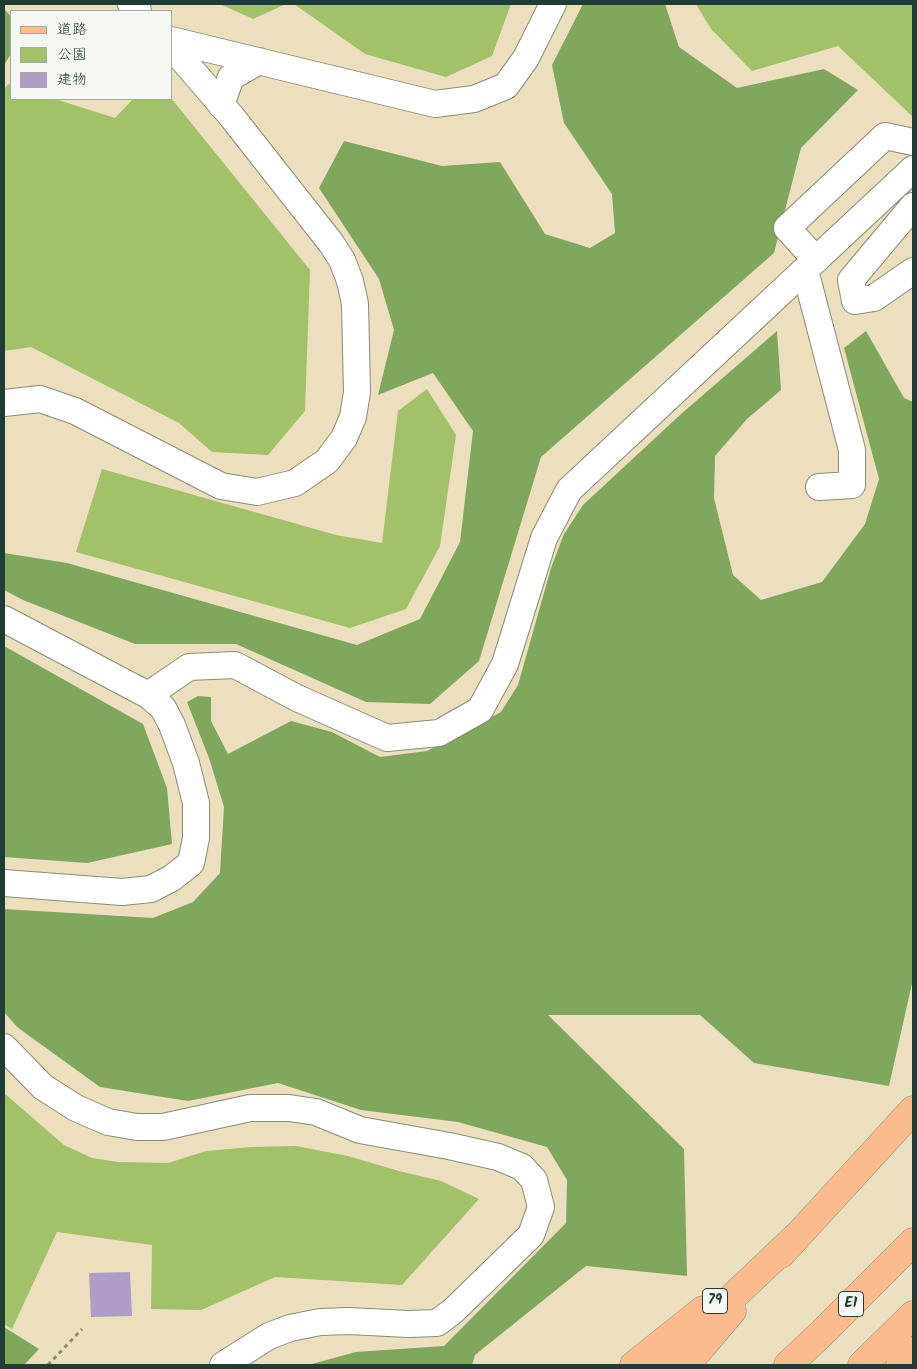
<!DOCTYPE html>
<meta charset="utf-8">
<style>
body{margin:0}
#map{position:relative;width:917px;height:1369px;overflow:hidden;background:#ecdfbe;font-family:Kalam,"Klee One",sans-serif}
canvas{display:block}
.frame{position:absolute;inset:0;border:5px solid #1f3d34;pointer-events:none}
.legend{position:absolute;left:10px;top:10px;width:162px;height:90px;box-sizing:border-box;background:#f6f6f2;border:1px solid #a0aca6;margin:0;padding:6px 9px;list-style:none;font-size:15px;color:#1f3d34}
.legend li{display:flex;align-items:center;gap:10px;height:25px}
.legend b{width:25px;border:1px solid #a0aca6}
</style>
<div id="map">
<canvas width="917" height="1369"></canvas>
<div class="frame"></div>
<ul class="legend">
<li><b style="height:6px;background:#fbbb8c"></b>道路</li>
<li><b style="height:14px;background:#a2c169"></b>公園</li>
<li><b style="height:14px;background:#af9dc6"></b>建物</li>
</ul>
</div>
<script>
const c = document.querySelector('canvas').getContext('2d');
c.lineJoin = 'round';
function fill(path, color) { c.fillStyle = color; c.fill(path, 'evenodd'); }
function strokePath(path, color, width, dash) { c.strokeStyle = color; c.lineWidth = width; c.lineCap = dash ? 'butt' : 'round'; c.setLineDash(dash || []); c.stroke(path); }
function drawText(font, color, halo, rows, align = 'center') {
  c.font = font + ' Kalam,sans-serif'; c.lineWidth = 5; c.setLineDash([]); c.textBaseline = 'middle'; c.strokeStyle = halo; c.fillStyle = color; for (const [text, x, y, turn = 0] of rows) {
    c.save(); c.translate(x, y); c.rotate((+turn || 0) * Math.PI / 180); c.textAlign = isNaN(turn) ? turn : align; if (halo) c.strokeText(text, 0, 0); c.fillText(text, 0, 0); c.restore();
  }
}
const green = new Path2D(`
 M220 4H286L253 19Z
 M294 4H511L492 56 446 77 365 54Z
 M696 4H913V117L838 46 752 71 711 29Z
 M8 84 11 85V99H55L115 118 133 99 171 98 310 270 305 411 268 455 212 452 179 423 31 347 4 351V90Z
 M427 389 456 435 440 546 406 609 350 628 76 552 102 469 336 535 382 543 398 411Z
 M4 1093 64 1145 92 1158 118 1162 168 1163 206 1151 252 1147 296 1146 348 1156 399 1171 441 1181 479 1199 402 1285 275 1277 201 1310 151 1309 152 1245 57 1232 12 1329 4 1324Z`);
const forest = new Path2D(`
 M583 4H665L679 47 737 88 824 69 858 90 801 148 774 253 541 457 479 661 430 704 366 702 236 644H135L23 600 4 590V553L67 563 357 645 420 619 460 542 473 431 433 373 378 395 394 330 379 279 319 188 344 141 442 166 500 162 545 234 590 248 615 233 612 194 564 123 552 65Z
 M4 9 11 16V54L4 65Z
 M777 331 781 390 747 419 715 456 714 498 733 575 761 600 822 582 865 524 879 479 844 348 866 331 904 398 913 402V979L889 1086 754 1063 700 1015H548L684 1149 687 1276 586 1266 475 1355 472 1365H308L356 1352 444 1346 566 1223 567 1180 547 1147 458 1122 361 1110 278 1083 188 1101 100 1087 17 1027 4 1012V909L153 918 193 902 220 873 224 807 209 758 187 702 198 696 211 697V721L228 754 291 721 332 732 380 757 427 751 501 712 518 685 551 568 564 534 583 505 681 414Z
 M4 646 143 724 167 788 172 844 87 863 4 857Z
 M4 1327 39 1349 24 1365H4Z`);
const building = new Path2D(`
 M130 1272 132 1316 91 1317 89 1273Z`);
const path = new Path2D(`
 M48 1365 82 1329`);
const minor = new Path2D(`
 M131 4 138 11
 M171 40 435 104 474 99 506 86 526 58 553 4
 M221 105 231 77 259 61
 M913 206 851 280 855 301 874 298 913 271
 M816 260 787 228 885 136 913 142
 M805 270 852 450V485L819 487
 M4 403 40 399 75 411 221 486 257 492 295 483 327 461 344 438 353 417 357 392 355 304 350 281 342 260 331 243 232 117 171 46
 M4 619 148 695 163 708 172 725 186 763 196 803V838L191 863 172 878 151 889 122 892 4 883
 M148 695 189 667 235 665 297 698 387 738 439 733 480 710 505 664 544 538 569 490 913 169
 M4 1047 43 1087 76 1108 108 1122 137 1127H163L250 1108H289L316 1112 360 1130 449 1146 498 1157 522 1167 534 1180 541 1207 531 1235 453 1311 437 1323 408 1324 349 1321 320 1322 290 1328 269 1336 223 1365`);
const major = new Path2D(`
 M781 1254 913 1110
 M634 1365 703 1310
 M686 1365 732 1311`);
const highway = new Path2D(`
 M661 1365 796 1237
 M788 1365 822 1333 913 1242
 M862 1365 913 1315
 M900 1365 913 1351`);
const shields = [
 [715,1301,25],
 [851,1304,25]
];
const shieldNames = [
 ["79",715,1301],
 ["E1",851,1304]
];
fill(green, '#a2c169');
fill(forest, '#81a75d');
fill(building, '#af9dc6');
strokePath(minor, '#868e79', 28);
strokePath(major, '#868e79', 29);
strokePath(highway, '#868e79', 29);
strokePath(path, '#868e79', 3, [4, 4]);
strokePath(minor, '#fff', 26);
strokePath(major, '#fbbb8c', 28);
strokePath(highway, '#fbbb8c', 28);
for (const [x, y, w] of shields) { const box = new Path2D(); box.roundRect(x - w / 2, y - 12.5, w, 25, 4); c.fillStyle = '#f6f6f2'; c.fill(box); strokePath(box, '#1f3d34', 1); }
drawText('bold 15px', '#1f3d34', null, shieldNames);
</script>
